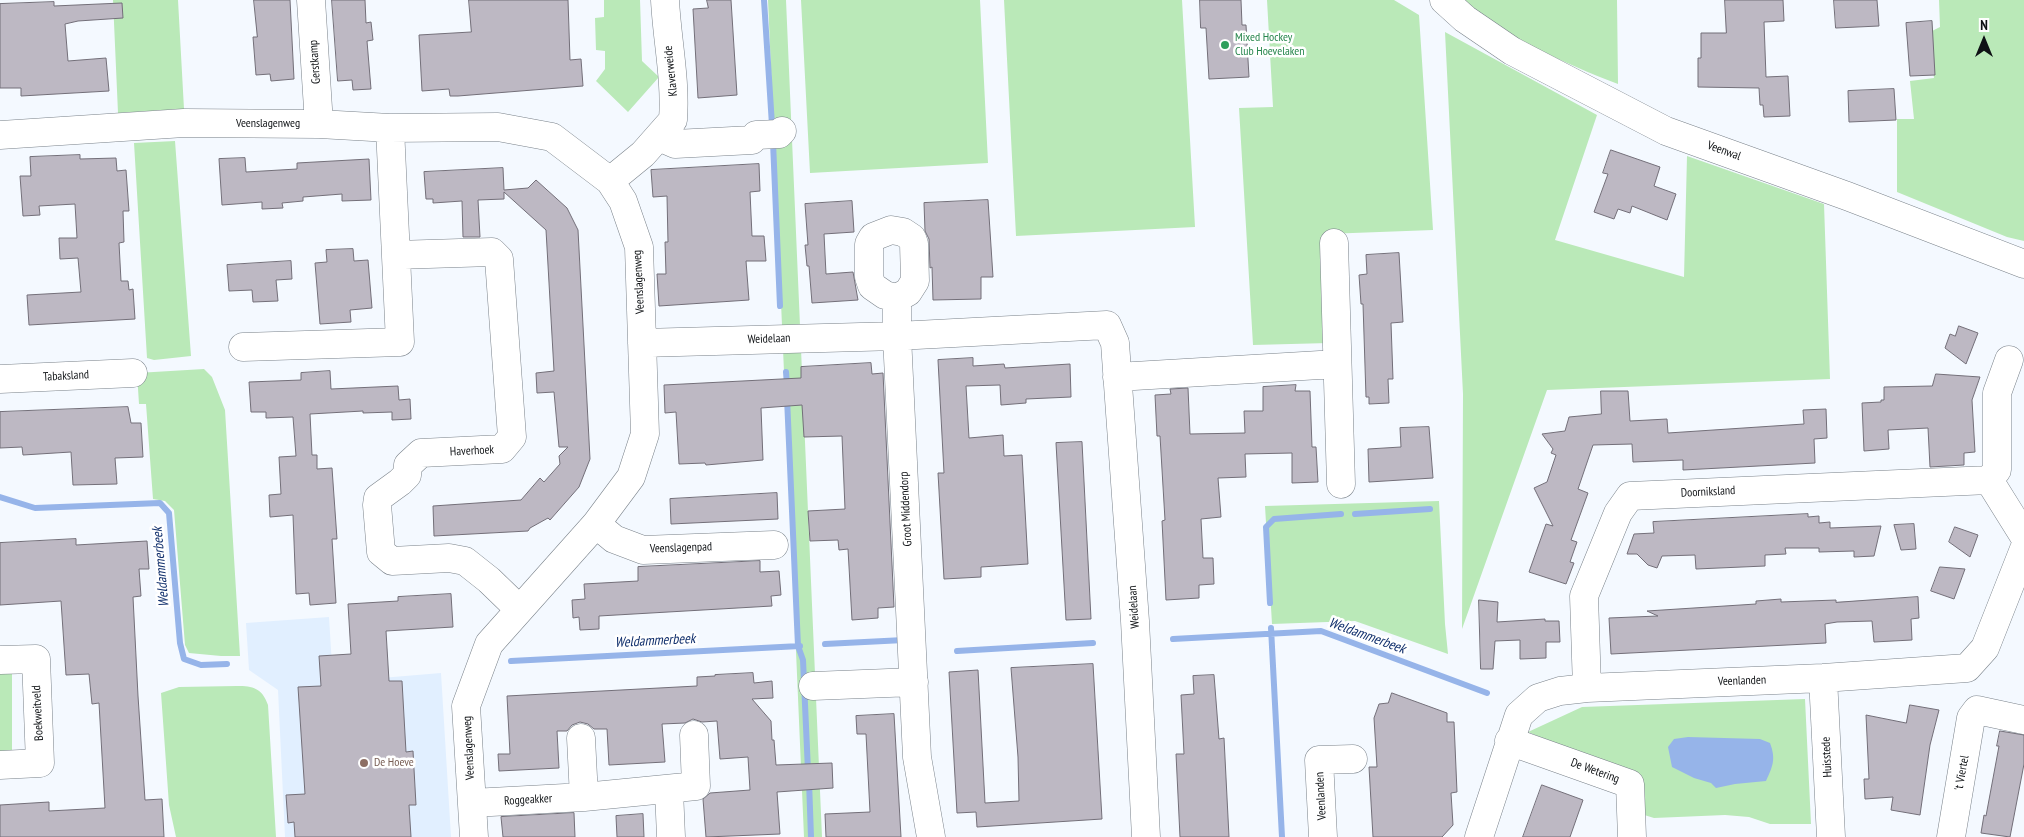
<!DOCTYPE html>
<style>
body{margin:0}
#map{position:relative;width:2024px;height:837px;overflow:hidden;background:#f4f9ff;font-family:"PT Sans Narrow",sans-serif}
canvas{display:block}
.north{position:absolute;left:1959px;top:15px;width:50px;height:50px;-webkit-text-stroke:4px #fff;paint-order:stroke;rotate:0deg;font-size:14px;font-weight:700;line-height:20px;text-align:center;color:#0f1215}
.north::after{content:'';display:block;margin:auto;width:18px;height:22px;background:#0f1215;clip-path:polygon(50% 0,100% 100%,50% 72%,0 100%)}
</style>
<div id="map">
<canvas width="2024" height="837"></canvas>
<div class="north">N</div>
</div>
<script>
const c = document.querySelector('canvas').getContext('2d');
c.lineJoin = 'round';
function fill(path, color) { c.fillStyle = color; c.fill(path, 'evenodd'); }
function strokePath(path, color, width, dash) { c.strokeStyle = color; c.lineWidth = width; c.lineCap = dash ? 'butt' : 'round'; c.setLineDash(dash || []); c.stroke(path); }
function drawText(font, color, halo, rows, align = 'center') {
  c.font = font + ' "PT Sans Narrow",sans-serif'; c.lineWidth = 5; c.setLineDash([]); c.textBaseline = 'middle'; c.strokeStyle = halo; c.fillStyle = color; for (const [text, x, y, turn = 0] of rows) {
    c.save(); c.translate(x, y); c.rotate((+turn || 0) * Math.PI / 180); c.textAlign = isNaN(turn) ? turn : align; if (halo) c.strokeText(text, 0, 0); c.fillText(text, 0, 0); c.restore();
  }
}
const built = new Path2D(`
 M329 617 333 682 441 673 451 837H285L278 690 249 670 246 623Z`);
const green = new Path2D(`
 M113 0H178L184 109 118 113Z
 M604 0H640L642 61 659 77 628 112 596 81 605 69V51L596 50 595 18 604 17Z
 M768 0H786L822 837H804Z
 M801 0H980L988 163 810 173Z
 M1004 0H1182L1195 227 1016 236Z
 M1267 0H1394L1419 15 1433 230 1326 234 1329 343 1253 345 1239 108 1273 107Z
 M1462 0H1617L1618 84C1563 63 1508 38 1462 0Z
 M1939 0H2024V241L2007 237 1897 192V119H1914L1910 81 1934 78 1928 33 1940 27Z
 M1445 32 1597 115 1555 240 1684 277 1687 156 1824 204 1830 379 1547 390 1462 629 1463 394Z
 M175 141 191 356 154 360 147 358 134 143Z
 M204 369 212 377 225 410 240 656H221L189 653 185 645 174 510 165 501 153 499 146 404H139L137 373Z
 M1439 501 1445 624 1448 654 1355 621 1272 624 1265 506Z
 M12 669V754H0V670Z
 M237 686C253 686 262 688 268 705L276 837H176L169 805 161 693 179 687Z
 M1805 699 1811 824H1770L1749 817 1725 815 1654 818 1641 814 1632 776 1528 732 1582 707Z`);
const water = new Path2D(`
 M1688 737 1760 739 1770 743C1776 759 1773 766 1766 781L1735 784 1716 788 1711 783 1694 778 1672 767 1668 747 1674 739Z`);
const stream = new Path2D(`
 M764 0 772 125
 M773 142 780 306
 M786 372 787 385
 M787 398 798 646 803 660 808 771
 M0 497 35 508 160 503 169 513 180 643 184 659 201 665 227 664
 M1355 514 1430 509
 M1270 603 1266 527 1274 519 1341 514
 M1271 628 1282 837
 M1173 639 1321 631 1487 693
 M825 644 904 640
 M957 651 1093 643
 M511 661 800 646
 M809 781 811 837`);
const building = new Path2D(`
 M254 0H290L294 79 271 81 270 74 256 75 253 37H257Z
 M332 0H365L366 23 371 22 373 40 367 41 371 89 353 90 352 80 338 81Z
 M469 0H568L570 60 581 59 583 86 458 96H450L449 89 422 91 419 35 471 32Z
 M707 0H731L737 95 698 98 693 9 708 8Z
 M1200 0H1241L1242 25H1246L1249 77 1209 79 1206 28H1201Z
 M1725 0H1783L1784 21 1764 22 1766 77 1788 76 1790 116 1764 117 1763 105H1760L1759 88 1698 87V58H1701V33H1726Z
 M1834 0H1877L1879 26 1836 28Z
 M54 2V6L122 3 123 18 78 21 65 24 68 61 106 58 109 91 21 96V88H0V4Z
 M1932 21 1935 75 1910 76 1906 23Z
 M1894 89 1896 120 1849 122 1848 91Z
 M1611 150 1660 167 1654 186 1676 194 1667 220 1632 206 1630 213 1618 209 1614 219 1594 212 1608 174 1603 173Z
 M80 155V159L116 158 117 171 126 170 129 211H123L124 242 119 243 121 281H128L129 290 133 289 135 319 29 325 27 295 81 292 78 258 60 259 59 238H77L75 204 39 206 40 215 23 216 20 176H31L30 157Z
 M245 158 246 172 297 169V163L369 159 371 200 342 201V194L303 197V201L282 203 283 208 262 209V202L222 205 219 159Z
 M759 164 760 191 750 192 752 236H764L766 261H746L749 300 659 306 657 274H666L665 242H668L667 196 653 197 651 170Z
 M503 168 504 190 528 188 536 180 567 208 578 230 590 459 579 487 550 520 548 518 530 528 528 531 434 536 433 506 521 500 540 478 544 482 560 464 559 456 568 447H559L554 392 537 393 536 373 554 371 546 230 504 192V199L478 200 480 237H463L462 201 433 203V199H426L424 172Z
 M988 200 993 277H981V299L933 300 932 267 930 268 929 239 925 231 924 203Z
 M852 201 854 232 824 234 826 274 853 272 858 300 812 303 809 266H807L805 245H808L805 204Z
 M353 249 354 261 368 260 372 308 350 310 351 322 320 324 315 263 327 262 326 250Z
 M1399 253 1403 322 1391 323 1393 379H1388L1389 403 1369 404V397H1366L1363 304H1361L1359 275 1367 274 1366 255Z
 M291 261 292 279 276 280 278 301 253 302 252 290 229 291 227 265Z
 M1959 326 1978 333 1966 364 1945 348 1950 334 1955 336Z
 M973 358V366L1004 364 1005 368 1070 364 1071 397 1026 399V403L1001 405 1000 385 966 386 969 438 1003 435 1004 456 1022 455 1028 564 981 567V577L944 579 938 473H944L938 360Z
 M871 363 872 374 883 373 894 607 878 608V618L852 620 848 549 839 550 838 540 810 541 808 511 845 509 842 436 804 437 802 405 761 408 763 460 706 465 705 463 679 464 676 412 665 413 664 385 801 378V367Z
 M330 371 331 389 398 386 399 400 410 399 411 419 392 420V412L363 413V411L310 414 312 455H317V469L332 468 337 539H332L336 603 310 605 309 593 296 594 293 515 270 517 269 495 281 494 279 457 296 456 293 417 266 418V412H251L249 382 301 380V373Z
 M1936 374 1980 377 1972 400 1975 452 1964 453V465L1930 467 1928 428 1888 430 1889 449 1864 451 1862 403 1881 402V400H1884V387L1932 386Z
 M1296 385 1295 391H1310L1312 447H1316L1318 482 1292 483V453L1245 454 1246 477 1218 478 1221 517 1201 519 1203 558H1213L1214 584 1199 585V598L1166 600 1162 521 1165 520 1160 436H1157L1155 395 1171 394 1170 389 1188 388 1190 434 1245 433 1244 411H1263V387Z
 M1601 391H1628L1630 421 1667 419 1668 433 1804 424 1803 410 1826 409 1827 438 1814 439 1815 463 1683 470V460L1633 462 1632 444 1593 445 1578 489 1588 493 1571 540 1577 542 1570 562 1574 563 1566 584 1529 572 1546 524 1553 526 1534 488 1547 482 1556 455 1551 453 1553 449 1542 434 1565 431 1569 417 1601 414Z
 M128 407 131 423H141L143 457 115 458 117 484 73 485 71 452 23 455 22 447 0 448V412Z
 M1429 427 1433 478 1369 482 1368 449 1401 447 1400 428Z
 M1082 442 1091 619 1066 620 1056 443Z
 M777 493 778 519 671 524 670 499Z
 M1808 514V517L1819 516V523L1830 522V528L1881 526 1874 556 1854 557V551L1819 552V548H1785L1786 554 1765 555V566L1696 569 1695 555 1662 556 1657 568 1648 565 1637 554H1627L1634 534 1654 533 1653 522Z
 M1914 524 1916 549 1901 550 1894 525Z
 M1955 527 1978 535 1970 557 1949 542Z
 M76 539V545L147 541 149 569H139L141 596 133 597 138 696 145 800 162 799 164 837H0V805L49 802V811L105 808 99 703 92 704 89 674 66 675 61 601 0 605V543Z
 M760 561V572L779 571 781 595 771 596 772 606 599 616V629L580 630 579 617 573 618 572 600 585 599 584 584 638 581V567Z
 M1940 567 1965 569 1954 599 1931 591Z
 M451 594 453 627 386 631 389 681H402L406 752 413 751 416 805H409L411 837H295L294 822 288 823 286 795 305 794 298 687 321 686 319 656 351 654 348 604 398 601V597Z
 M1918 597 1919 618 1911 619 1912 640 1874 642 1872 621 1837 622 1825 624 1826 643 1611 654 1609 618 1658 616 1647 611 1756 604V601L1781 599V602L1836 600V602Z
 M1479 600 1498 602 1497 622 1545 619V621H1559L1560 642H1546V658L1520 659V640L1495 641 1493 669H1481Z
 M1093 664 1102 819 977 827 976 812 957 813 949 672 978 670 985 803 1019 801 1018 757 1011 668Z
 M753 673 754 683 772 681 773 698 752 699 771 721 772 740H774L776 765 832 763 833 788 777 792 780 834 706 837 703 799 710 793 750 790 748 757 720 759 717 721 702 722 693 719 685 723 662 724 665 762 609 765 607 729H594L588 724 580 722 572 725 567 731H557L559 768 499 771 498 754H510L507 696 697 686V677L715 676V675Z
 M1214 675 1219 739 1224 738 1229 837H1180L1176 754H1184L1181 695 1194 694 1193 676Z
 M1392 693 1447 713V722H1454L1457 792 1451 793 1453 825 1442 837H1373L1369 767H1377L1374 718 1379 704 1388 703Z
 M1910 705 1939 710 1930 745 1920 815 1891 810 1893 797 1865 799 1864 779H1869L1866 715 1906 723Z
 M894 714 901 837H826L825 814 870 812 866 734H857L856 716Z
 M2000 731 2024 735V764L2010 837 1981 833 1984 815 1986 816 1999 746H1997Z
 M1542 785 1583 800 1570 837H1523Z
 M574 813 575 837H503L501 817Z
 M643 814 644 837H617L616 816Z`);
const minor = new Path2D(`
 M311 0 319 124
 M1444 0 1465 19 1512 51 1666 131 1847 196 2024 264
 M0 135 184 123 319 124 390 128 498 127 552 137 610 181 623 201 639 247 645 434 631 477 596 524 489 644 466 706 474 837
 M659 137 675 144 752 140 756 135 779 134 782 131
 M610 181 643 154 673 120C676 80 667 40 665 0
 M1334 243 1341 484
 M396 255 492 252 499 259 512 437 502 449 421 453 408 465 407 475 400 482 378 498 377 505 381 552 392 561 449 558 465 561 489 580 519 609
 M897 298 908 292 915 281 914 244 912 238 903 232 891 230 873 237 869 244V277L872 286 885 295 897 298V336L917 757 931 837
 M642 343 897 336 1107 325 1115 343 1135 621 1146 837
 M243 347 400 342 390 128
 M1117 377 1337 364
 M0 379 133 373
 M1989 480 1997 470V393L2009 360
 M596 524 614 539 643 550 774 545
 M0 660 36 659 40 763 0 765
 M1823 678 1831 837
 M813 686 914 682
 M1587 688 1584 596 1618 513 1630 496 1989 480 2024 536
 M581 738 584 797
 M1509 741 1630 784 1632 837
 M669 790 671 837
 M472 803 584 797 696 786 694 735
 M1323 837 1319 760 1353 759
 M1479 837 1519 715 1538 698 1560 691 1587 688 1823 678 1967 668 1985 648 2024 549
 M1951 837 1971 718 1977 710 2024 720`);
const markers = [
 [1225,45,5,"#2e9e5b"],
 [364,763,5,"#8d6e63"]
];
const leisureNames = [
 ["Mixed Hockey",1235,38],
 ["Club Hoevelaken",1235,52]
];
const streetNames = [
 ["Gerstkamp",315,62,-94],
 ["Klaverweide",671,71,-96],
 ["Veenslagenweg",268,124],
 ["Veenwal",1724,151,20],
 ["Veenslagenweg",639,282,-93],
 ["Weidelaan",769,339,-2],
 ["Tabaksland",66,376,-3],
 ["Haverhoek",472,451,-3],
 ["Doorniksland",1708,492,-3],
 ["Groot Middendorp",906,509,-93],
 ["Veenslagenpad",681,548,-2],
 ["Weidelaan",1134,607,-94],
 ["Veenlanden",1742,681,-2],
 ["Boekweitveld",38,713,-93],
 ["Veenslagenweg",469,748,-93],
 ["Huisstede",1827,757,-93],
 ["De Wetering",1595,771,20],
 ["'t Viertel",1962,773,-80],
 ["Veenlanden",1321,796,-93],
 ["Roggeakker",528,800,-3]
];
const educationNames = [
 ["De Hoeve",374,763]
];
const waterNames = [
 ["Weldammerbeek",161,567,-95],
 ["Weldammerbeek",1367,636,20],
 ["Weldammerbeek",655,641,-3]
];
fill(built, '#e1efff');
fill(green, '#bae9b8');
fill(water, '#96b4e9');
strokePath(stream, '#96b4e9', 6);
fill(building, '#bdb8c3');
strokePath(building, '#736f79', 1);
strokePath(minor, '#7a828a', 29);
strokePath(minor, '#fff', 28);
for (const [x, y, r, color] of markers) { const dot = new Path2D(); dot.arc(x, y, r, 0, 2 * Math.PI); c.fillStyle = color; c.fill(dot); strokePath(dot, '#fff', 2); }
drawText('12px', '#27864d', '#fff', leisureNames, 'left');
drawText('12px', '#0f1215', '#fff', streetNames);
drawText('12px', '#785e54', '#fff', educationNames, 'left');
drawText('italic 14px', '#102f6c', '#fff', waterNames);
</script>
